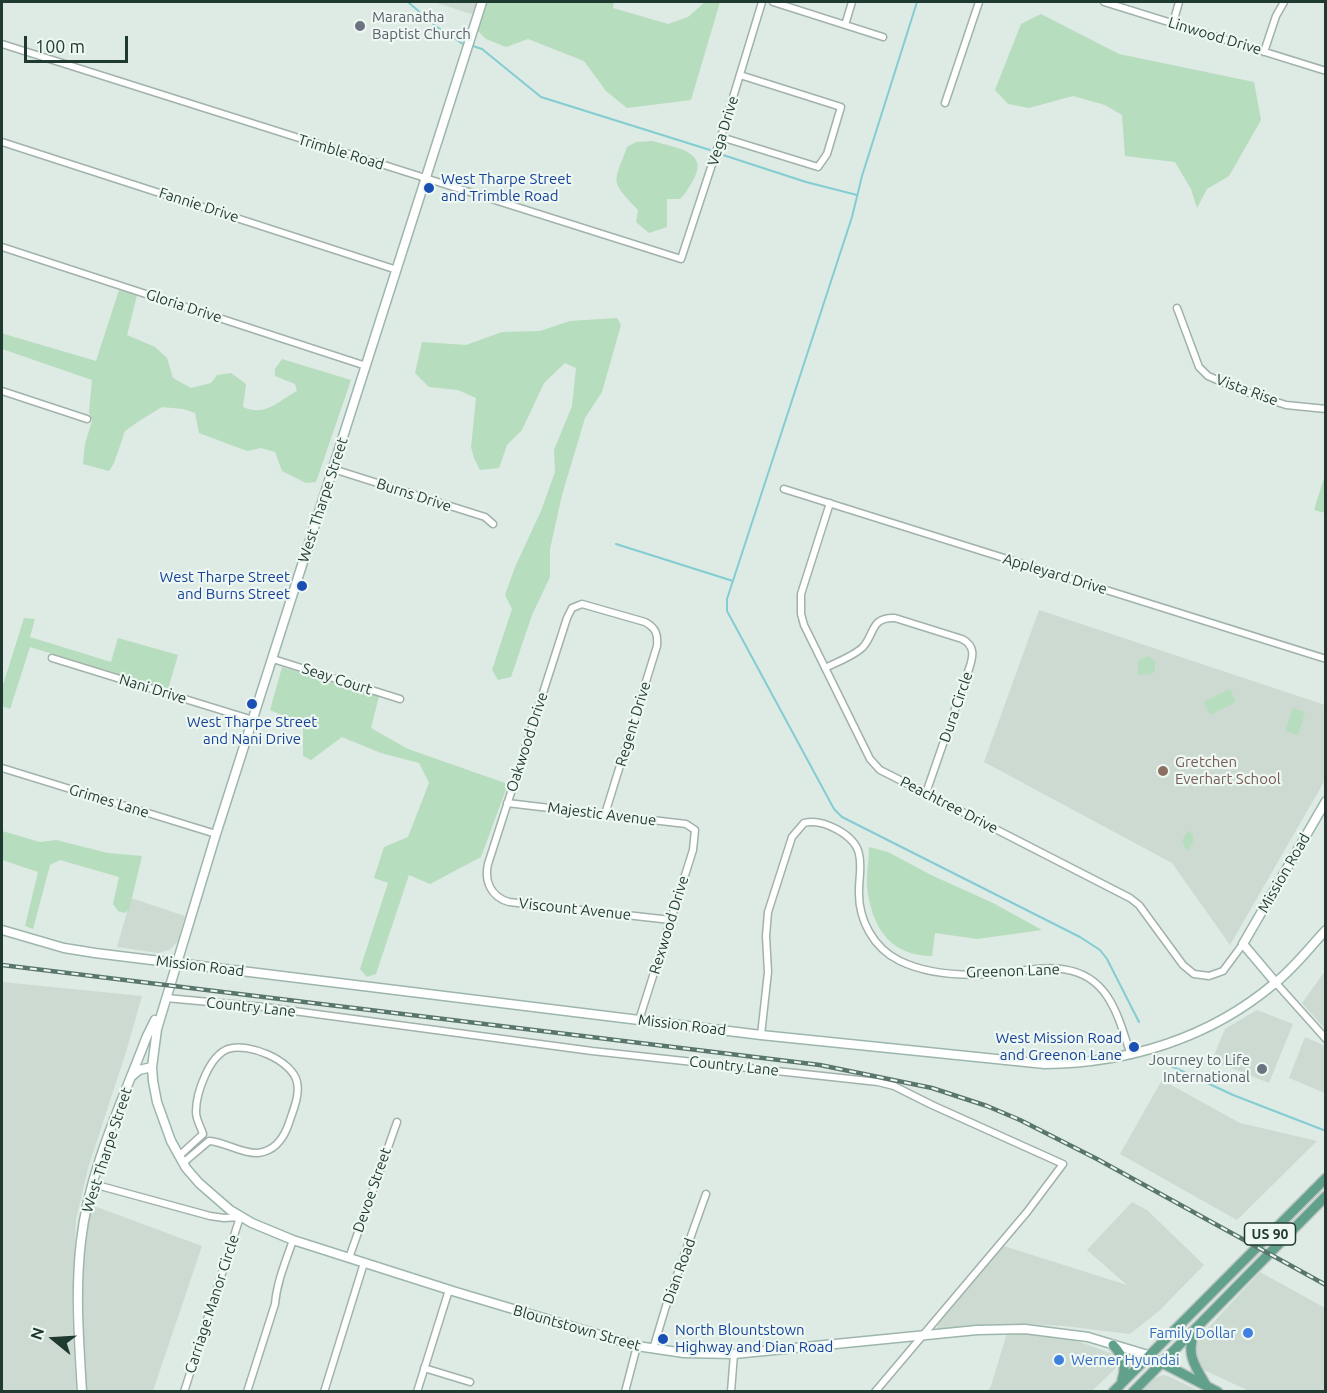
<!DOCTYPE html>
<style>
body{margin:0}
#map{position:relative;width:1327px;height:1393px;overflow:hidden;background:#deeae4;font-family:Ubuntu,sans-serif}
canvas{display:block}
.frame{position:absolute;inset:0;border:3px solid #1f3a30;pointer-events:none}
.north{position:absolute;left:24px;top:1309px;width:60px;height:60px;-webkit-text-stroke:4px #eef7f2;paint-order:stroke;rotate:288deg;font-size:16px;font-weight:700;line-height:24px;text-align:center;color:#1f3a30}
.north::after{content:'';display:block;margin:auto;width:21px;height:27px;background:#1f3a30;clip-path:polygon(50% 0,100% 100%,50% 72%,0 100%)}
.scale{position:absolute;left:24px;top:36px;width:104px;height:27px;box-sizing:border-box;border:3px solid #1f3a30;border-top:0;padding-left:8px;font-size:18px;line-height:21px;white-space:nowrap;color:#1f3a30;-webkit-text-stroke:4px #eef7f2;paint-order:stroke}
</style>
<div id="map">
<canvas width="1327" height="1393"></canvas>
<div class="frame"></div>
<div class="north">N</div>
<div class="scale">100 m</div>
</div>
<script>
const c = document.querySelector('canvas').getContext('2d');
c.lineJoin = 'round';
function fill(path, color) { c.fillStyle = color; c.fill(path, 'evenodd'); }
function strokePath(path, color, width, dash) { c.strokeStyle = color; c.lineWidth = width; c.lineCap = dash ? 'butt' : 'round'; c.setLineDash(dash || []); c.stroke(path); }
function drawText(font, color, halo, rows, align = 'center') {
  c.font = font + ' Ubuntu,sans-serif'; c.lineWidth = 4.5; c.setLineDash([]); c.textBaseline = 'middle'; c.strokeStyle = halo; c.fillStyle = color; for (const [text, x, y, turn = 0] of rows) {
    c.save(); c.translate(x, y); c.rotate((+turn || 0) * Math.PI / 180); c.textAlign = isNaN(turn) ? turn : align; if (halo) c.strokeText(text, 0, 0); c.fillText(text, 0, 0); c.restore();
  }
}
const built = new Path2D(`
 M434 2H478L474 15Z
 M1039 610 1325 705V780L1230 945 1172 863 984 762Z
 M131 898 185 916 178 941 169 950 158 953 117 947Z
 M1325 971V1029L1302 1003Z
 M2 982 142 996 126 1052 88 1168 76 1220 72 1311 76 1391H2Z
 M1257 1010 1293 1024 1269 1083 1212 1060 1225 1029Z
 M1305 1037 1325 1046V1093L1289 1078Z
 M1162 1080 1240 1123 1317 1141 1237 1220 1120 1154Z
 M1132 1202 1147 1210 1204 1265 1159 1311 1130 1334 1064 1326 1022 1324 937 1329 939 1319 1004 1246 1127 1285 1087 1250Z
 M94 1206 202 1246 153 1391 86 1392 82 1295V1259L90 1212Z
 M1260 1272 1325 1308V1391H1249L1204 1370 1199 1364 1196 1356 1197 1340Z
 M1007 1333H1032L1074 1340 1116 1355 1120 1364 1092 1391 987 1392 991 1386Z
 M1163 1375 1170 1377 1199 1391 1140 1392 1150 1380Z`);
const green = new Path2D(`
 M487 2H614L613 8 668 24 688 17 705 2H720L691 100 627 108 606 91 584 61 528 39 506 47 486 39 478 31Z
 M1041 14 1119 54 1254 82 1261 120 1229 176 1207 189 1197 208 1191 189 1175 162 1125 156 1122 115 1105 105 1073 96 1029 108 1008 104 995 90 1021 24Z
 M653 141C674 148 709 150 694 179 689 187 686 193 680 199H667V227L649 233 636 222 638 210C610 180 613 185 627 147L636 142Z
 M119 290 137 295 127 335 155 347 167 358 173 378 191 388 211 383 217 375 231 373 246 384 243 407C266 417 278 401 297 391L295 384 275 376V369L282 359 351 380 316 482 306 483 282 471 275 452 261 448 247 451 199 433 195 413 183 409 162 407 139 421 125 431 114 463 109 471 83 464 85 444 92 421 89 412 92 380 2 349V331L4 334 96 361Z
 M617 318 621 325 602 392 585 418 562 495 550 549V577L532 615 511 677 498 680 492 670 512 609 505 595 515 567 541 511 555 472 554 450 572 406 576 368 565 363 544 383 522 430 507 445 499 468 480 470 474 458 471 447 476 398 458 390 429 387 415 373 422 342 466 345 502 332 540 331 570 321Z
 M1324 478 1326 479 1325 513 1314 510Z
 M24 618 35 619 30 637 111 662 118 638 178 655 168 689 30 647 10 709 2 706V688Z
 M1148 656 1155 661V671L1151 674 1138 675V661Z
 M282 667 379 696 371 728 408 749 508 784 481 857 430 884 409 875 376 974 367 977 360 969 388 883 374 878 384 847 408 837 429 783 419 763 381 753 342 737 311 760 303 756V724L270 710Z
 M1230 689 1236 702 1210 715 1204 702Z
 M1293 708 1305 712 1298 735 1285 731Z
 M2 831 40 842 56 840 108 853 142 856 129 910 124 913 118 911 113 904 119 877 60 860 50 865 33 929 25 926 38 872 2 860Z
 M1188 831 1193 835V842L1189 849 1186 850 1182 841Z
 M869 847 888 852 931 875 993 903 1042 930 977 939 935 933 932 956C893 956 874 931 868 894 865 880 869 862 869 847Z`);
const stream = new Path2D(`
 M408 2 437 27 463 44
 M917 2 862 176 852 217 727 599V611L834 809 842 817 1080 937 1100 950 1107 959 1139 1022
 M473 46 482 49 541 97 710 150
 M723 155 806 182 857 195
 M616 544 733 581
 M1169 1065 1233 1095 1326 1131`);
const street = new Path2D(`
 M773 2 883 37
 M1104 2 1326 71
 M1173 23 1179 2
 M845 25 852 2
 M2 44 681 259 721 137 762 2
 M1264 52 1276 16 1284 2
 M945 103 979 2
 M721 137 818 167 827 154 841 107 740 75
 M2 142 397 270
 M2 247 366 366
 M1177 308 1199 367 1208 376 1243 391 1286 405 1326 409
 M2 391 87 419
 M333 469 485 517 493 524
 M784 489 1326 659
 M830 503 801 594V614L804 625 870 759 880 770 890 775 1130 898 1139 905 1183 965 1194 974 1209 976 1223 971 1243 944
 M52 658 253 720
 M273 659 400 699
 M825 668C837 662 854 656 863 647 875 634 870 617 895 618L962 639C976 646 973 657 969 669L926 793
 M2 768 216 834
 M507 803 686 824 695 830 693 850 639 1020
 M605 814 657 646C658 634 656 628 645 622L582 604 572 608 567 618 488 864C484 881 491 897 509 902L671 920
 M1276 983 1326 1039
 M166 998 264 1007 592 1051 878 1082 894 1086 932 1105 1063 1164 1027 1212 875 1392
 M761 1035 768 972 766 936 768 912 792 837 804 823C823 818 855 835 859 854 862 866 859 878 859 890 858 919 873 948 900 961 927 974 964 976 994 974 1034 970 1080 956 1107 996 1119 1014 1124 1035 1131 1055
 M179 1156 203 1134C201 1127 196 1120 196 1112 196 1093 209 1056 228 1049 248 1042 292 1060 297 1082 300 1096 293 1110 289 1123 284 1138 275 1151 258 1153 241 1154 226 1142 209 1141L183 1163
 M93 1184 210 1216 224 1218 240 1217 184 1392
 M349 1258 397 1122
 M653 1349 666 1306 706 1194
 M424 1368 470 1382
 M247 1392 275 1304C277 1281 286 1261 293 1240
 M324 1392 364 1263
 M417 1392 449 1290
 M625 1392 637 1346
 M731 1392 734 1354`);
const secondary = new Path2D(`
 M482 2 216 834 157 1029 152 1067 153 1081 157 1102 171 1141 186 1168 199 1183 230 1210 252 1223 293 1240 456 1292 637 1346 684 1353 734 1354 977 1330 1025 1329 1088 1337 1148 1355
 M2 930 64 948 95 953 761 1035 1045 1064C1129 1063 1210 1038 1275 983 1294 968 1309 948 1326 930
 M1276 983 1243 944 1326 801
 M132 1076 139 1070 152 1067
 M82 1392C79 1341 75 1291 81 1241 89 1170 122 1102 147 1036L155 1020`);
const primary = new Path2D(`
 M1195 1332C1185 1352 1195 1367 1206 1385
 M1113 1345C1123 1356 1127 1365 1122 1380
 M1158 1361 1218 1392
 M1113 1392 1326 1178
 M1133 1392 1326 1196`);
const rail = new Path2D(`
 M2 965 820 1065 932 1088 987 1106 1020 1120 1097 1159 1326 1285`);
const markers = [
 [360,26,6,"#6b7280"],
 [429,188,6,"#1a4fb4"],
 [302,586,6,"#1a4fb4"],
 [252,704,6,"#1a4fb4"],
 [1163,771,6,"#8d6e63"],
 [1134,1047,6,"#1a4fb4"],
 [1262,1069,6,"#6b7280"],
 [1248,1333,6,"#3f7fe0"],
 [663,1339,6,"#1a4fb4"],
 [1059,1360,6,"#3f7fe0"]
];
const shields = [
 [1270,1234,51]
];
const shieldNames = [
 ["US 90",1270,1234]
];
const worshipNames = [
 ["Maranatha",372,17],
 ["Baptist Church",372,34],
 ["Journey to Life",1250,1060,"right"],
 ["International",1250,1077,"right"]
];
const streetNames = [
 ["Linwood Drive",1215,36,17],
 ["Vega Drive",723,131,-73],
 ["Trimble Road",341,152,17],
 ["Fannie Drive",199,205,18],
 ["Gloria Drive",184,306,18],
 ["Vista Rise",1247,390,20],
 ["Burns Drive",414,495,18],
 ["West Tharpe Street",323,500,-72],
 ["Appleyard Drive",1055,574,17],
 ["Seay Court",337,679,18],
 ["Nani Drive",153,689,17],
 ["Dura Circle",956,707,-71],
 ["Regent Drive",633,724,-73],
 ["Oakwood Drive",527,742,-72],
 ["Grimes Lane",109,801,17],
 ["Peachtree Drive",949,805,27],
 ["Majestic Avenue",602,814,7],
 ["Mission Road",1284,873,-60],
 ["Viscount Avenue",575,909,6],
 ["Rexwood Drive",669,925,-73],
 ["Mission Road",200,966,7],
 ["Greenon Lane",1013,971,-2],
 ["Country Lane",251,1007,6],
 ["Mission Road",682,1025,7],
 ["Country Lane",734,1066,6],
 ["West Tharpe Street",107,1150,-72],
 ["Devoe Street",372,1190,-71],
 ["Dian Road",679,1271,-70],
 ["Carriage Manor Circle",212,1304,-72],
 ["Blountstown Street",577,1328,16]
];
const transitNames = [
 ["West Tharpe Street",441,179],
 ["and Trimble Road",441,196],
 ["West Tharpe Street",290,577,"right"],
 ["and Burns Street",290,594,"right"],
 ["West Tharpe Street",252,722,"center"],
 ["and Nani Drive",252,739,"center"],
 ["West Mission Road",1122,1038,"right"],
 ["and Greenon Lane",1122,1055,"right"],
 ["North Blountstown",675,1330],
 ["Highway and Dian Road",675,1347]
];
const educationNames = [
 ["Gretchen",1175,762],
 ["Everhart School",1175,779]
];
const shopNames = [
 ["Family Dollar",1236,1333],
 ["Werner Hyundai",1071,1360,"left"]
];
fill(built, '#ccdad2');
fill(green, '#b6ddbd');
strokePath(stream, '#83cdd2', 2);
strokePath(street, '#a1b2aa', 9);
strokePath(secondary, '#9db6ab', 11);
strokePath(primary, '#bcc4c1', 12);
strokePath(street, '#fff', 6);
strokePath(secondary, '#fff', 8);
strokePath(primary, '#61a18b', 9);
strokePath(rail, '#59766c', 4.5);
strokePath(rail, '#eef7f2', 2, [7]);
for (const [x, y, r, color] of markers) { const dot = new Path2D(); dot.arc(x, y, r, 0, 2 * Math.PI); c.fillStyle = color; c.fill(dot); strokePath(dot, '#eef7f2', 2); }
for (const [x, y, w] of shields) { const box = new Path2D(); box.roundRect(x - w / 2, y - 11, w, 22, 4.5); c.fillStyle = '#eef7f2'; c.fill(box); strokePath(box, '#1f3a30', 1.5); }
drawText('bold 14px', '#1f3a30', null, shieldNames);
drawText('15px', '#5b616d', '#eef7f2', worshipNames, 'left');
drawText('15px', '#1f3a30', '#eef7f2', streetNames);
drawText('15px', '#164399', '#eef7f2', transitNames, 'left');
drawText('15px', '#785e54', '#eef7f2', educationNames, 'left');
drawText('15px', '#366cbe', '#eef7f2', shopNames, 'right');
</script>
